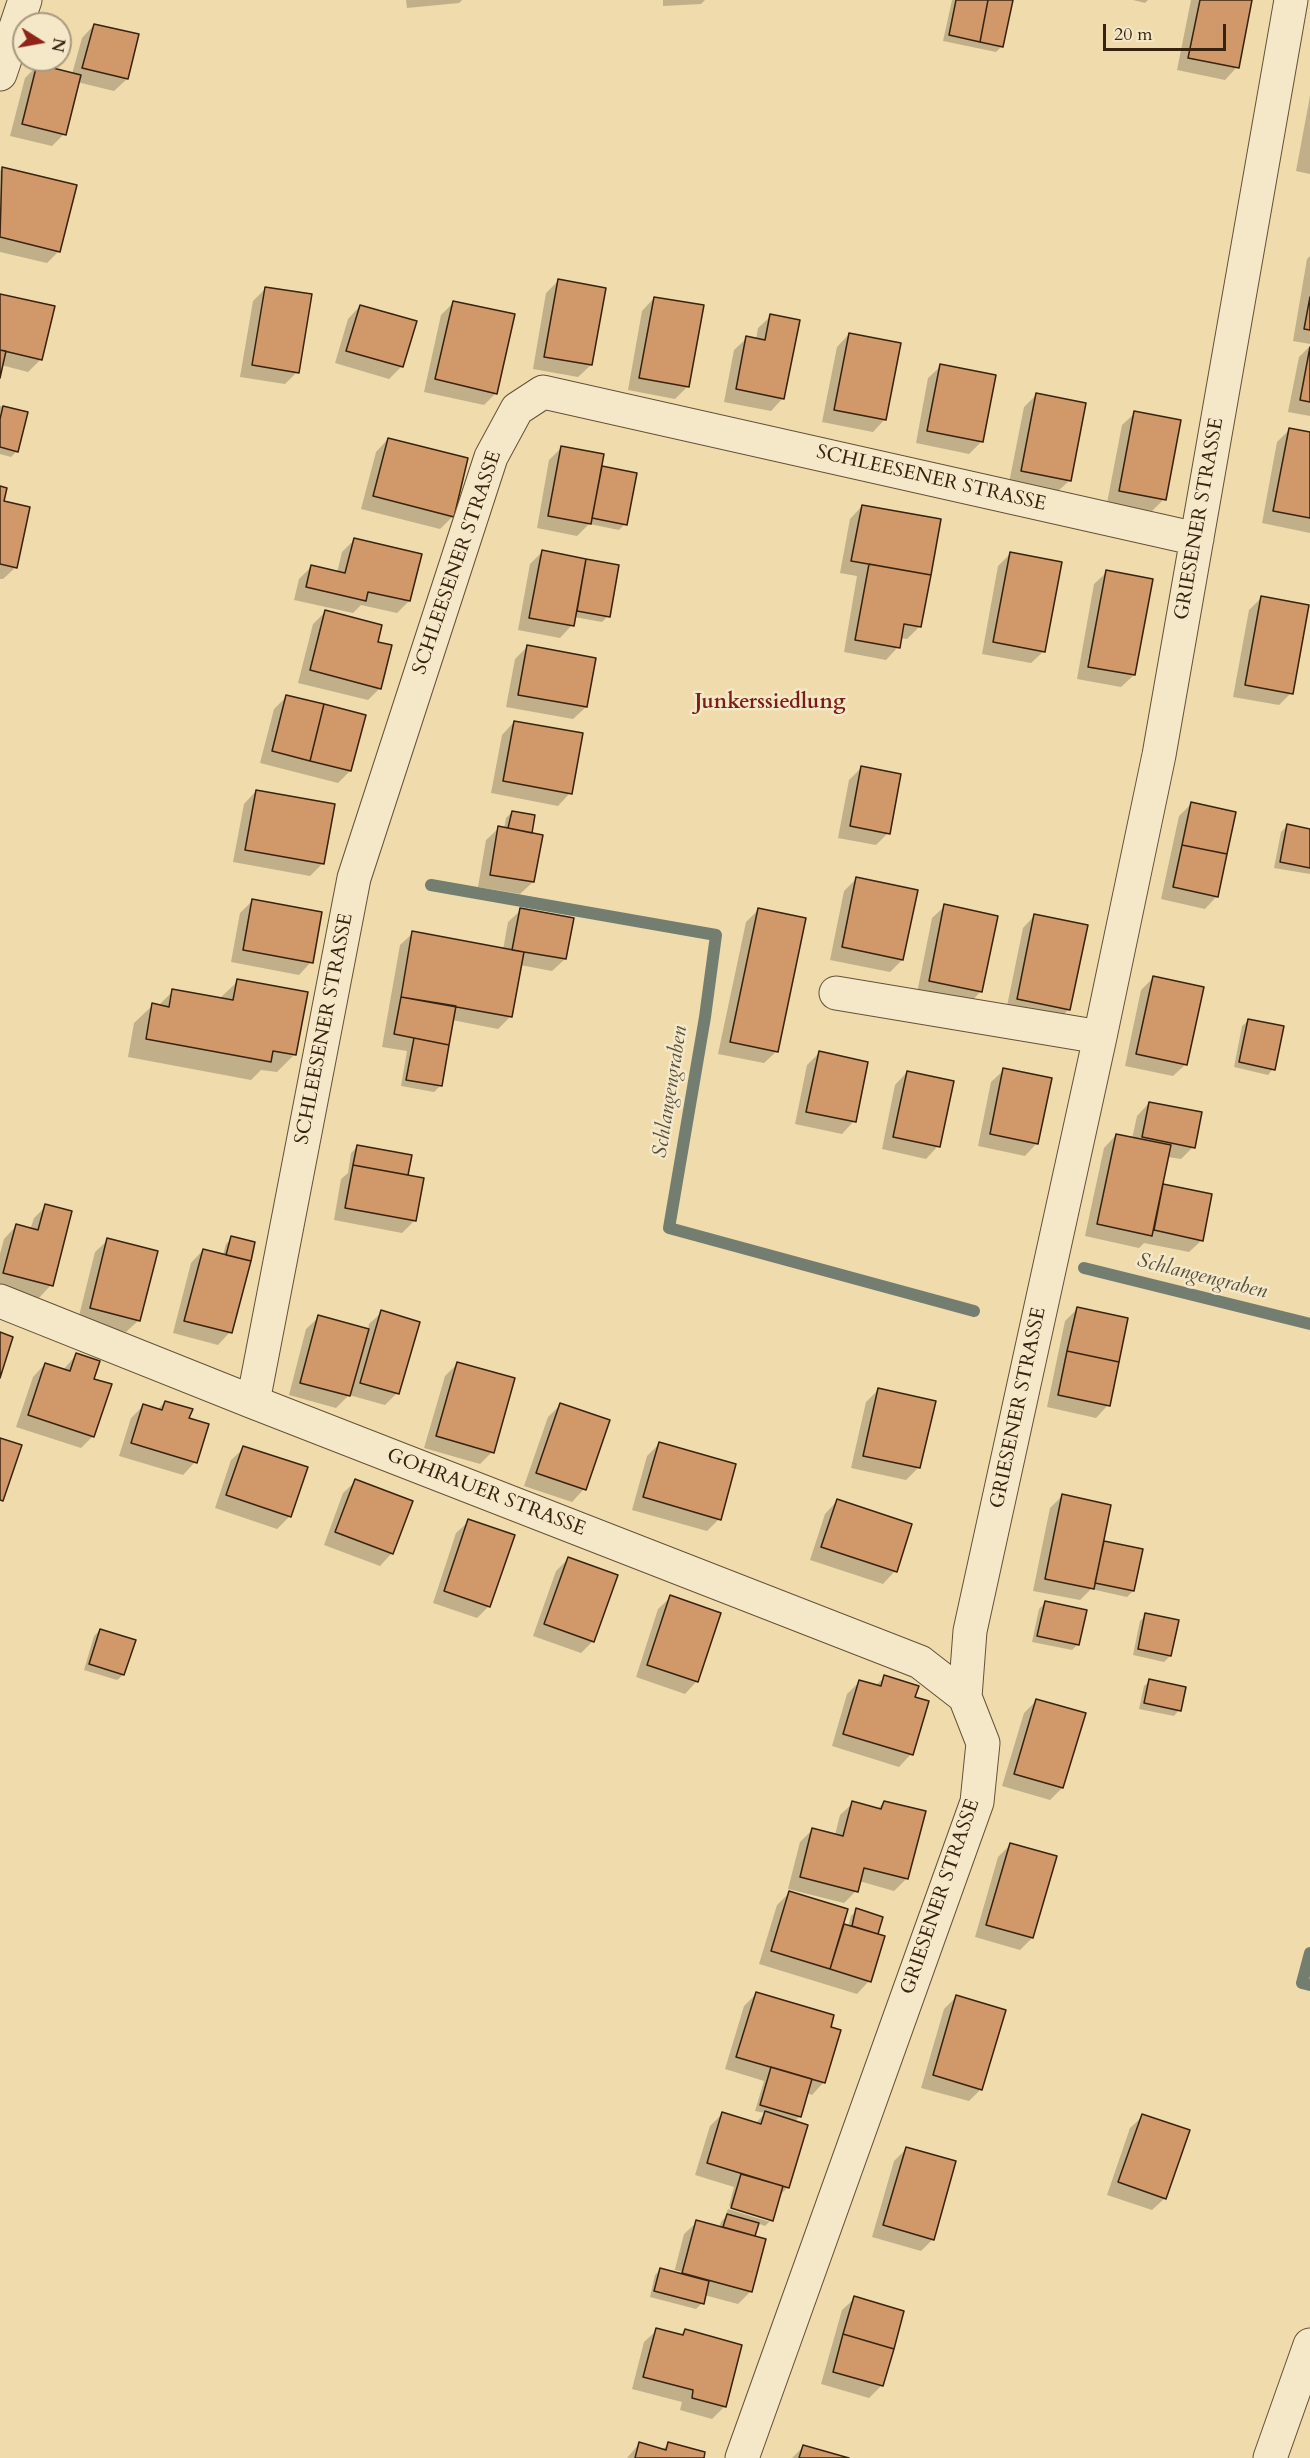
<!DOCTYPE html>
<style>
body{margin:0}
#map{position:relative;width:1310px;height:2458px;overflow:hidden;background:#f0dbac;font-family:Cardo,serif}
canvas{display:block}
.north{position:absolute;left:12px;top:12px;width:60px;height:60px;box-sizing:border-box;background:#f5e8c9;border:2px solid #a9997f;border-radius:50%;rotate:101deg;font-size:16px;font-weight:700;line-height:24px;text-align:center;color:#37230f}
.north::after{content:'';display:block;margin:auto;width:21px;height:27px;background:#8f2418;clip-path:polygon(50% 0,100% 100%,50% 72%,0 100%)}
.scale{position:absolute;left:1103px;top:24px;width:123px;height:27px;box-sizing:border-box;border:3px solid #37230f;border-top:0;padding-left:8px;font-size:18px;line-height:21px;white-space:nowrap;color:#37230f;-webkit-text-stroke:4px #f5e8c9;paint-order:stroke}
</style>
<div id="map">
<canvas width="1310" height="2458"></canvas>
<div class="north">N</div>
<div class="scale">20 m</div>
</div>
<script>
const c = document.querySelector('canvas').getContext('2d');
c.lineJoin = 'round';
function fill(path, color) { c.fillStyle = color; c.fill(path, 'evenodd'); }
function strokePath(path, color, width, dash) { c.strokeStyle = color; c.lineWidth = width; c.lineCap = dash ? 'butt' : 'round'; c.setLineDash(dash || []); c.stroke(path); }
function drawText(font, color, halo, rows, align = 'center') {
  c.font = font + ' Cardo,serif'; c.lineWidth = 5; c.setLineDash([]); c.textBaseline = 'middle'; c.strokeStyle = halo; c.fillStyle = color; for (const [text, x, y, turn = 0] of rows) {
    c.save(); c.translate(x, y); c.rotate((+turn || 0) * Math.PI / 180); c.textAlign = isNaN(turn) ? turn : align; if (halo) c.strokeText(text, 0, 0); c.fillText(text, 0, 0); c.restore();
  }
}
const shadow = new Path2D(`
 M406 0H462L459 3 407 8Z
 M663 0H705L701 4 663 6Z
 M952 0H1012L1002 46 996 52 943 41Z
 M1133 0H1148L1145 3Z
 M1191 0H1251L1237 67 1225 80 1177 70Z
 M94 25 137 36 127 79 114 91 77 82 64 134 52 146 10 136 25 78 37 66 72 74 82 38Z
 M1310 96V174L1296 171Z
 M2 168 59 251 47 263 0 252V171Z
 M1310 256V344L1293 341 1307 259Z
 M558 281 591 365 578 377 533 369 546 293Z
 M266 288 297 372 285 384 240 377 253 301Z
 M0 295 41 359 28 372 1 365 0 371Z
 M654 298 688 386 675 399 628 390 642 311Z
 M454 302 496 393 484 405 424 392 441 315Z
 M360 306 415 322 401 367 389 379 335 363 348 319Z
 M771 316 783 398 771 411 724 402 734 350 747 338 756 340 758 328Z
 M849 334 885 419 873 432 822 422 837 347Z
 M1310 346V416L1288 412 1299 357Z
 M941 366 982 441 969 454 916 443 928 378Z
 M1036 395 1070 480 1057 492 1009 483 1024 407Z
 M0 406 26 413 17 451 11 457 0 454Z
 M1135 413 1164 499 1152 511 1107 503 1122 425Z
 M1290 429 1310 433V533L1262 523 1277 442Z
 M388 439 453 516 440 529 361 509 376 452Z
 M562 447 600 467 635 474 625 524 619 530 589 524 577 536 537 528 549 460Z
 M0 488 16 567 3 579H0Z
 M862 506 939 520 919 627 907 639 900 638 898 647 886 660 844 652 857 576 840 573 850 519Z
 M354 540 409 601 397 613 361 605 353 613 294 600 299 579 311 567 337 573 342 552Z
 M542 552 617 566 608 616 602 622 574 617 572 625 560 638 518 630 530 564Z
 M1010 554 1044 651 1031 663 982 654 998 566Z
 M1107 572 1134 675 1121 687 1077 679 1094 584Z
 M1261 598 1291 693 1279 705 1233 697 1249 610Z
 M325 612 376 643 380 688 368 700 298 683 313 624Z
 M527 647 586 707 573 719 506 707 515 659Z
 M287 696 350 771 338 783 260 763 274 709Z
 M514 722 570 793 558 806 491 793 502 735Z
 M861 768 888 833 876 845 838 838 849 780Z
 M256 791 322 864 310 876 233 862 244 804Z
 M1191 804 1217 896 1205 909 1161 899 1179 816Z
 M512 812 533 882 520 894 478 887 486 840 499 828 504 829 506 818Z
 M1287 826 1310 830V874L1274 868 1281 832Z
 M857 878 902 960 890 972 830 960 844 891Z
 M252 901 311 962 299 975 231 962 240 913Z
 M945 906 981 991 969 1004 917 993 932 918Z
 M521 910 565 959 552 971 520 965 511 1016 498 1029 452 1020 440 1086 434 1092 401 1086 407 1051 382 1047 400 945 413 933 503 950 508 922Z
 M758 910 777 1051 764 1063 718 1054 746 922Z
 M1035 915 1069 1009 1056 1022 1006 1011 1023 928Z
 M1153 978 1186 1064 1173 1076 1125 1066 1141 990Z
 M238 981 295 1054 277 1072 261 1070 251 1080 128 1057 134 1023 153 1005 158 1006 173 991 219 999Z
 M1248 1021 1273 1069 1268 1075 1234 1067 1242 1026Z
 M819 1053 854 1121 842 1134 795 1124 807 1065Z
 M1004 1070 1037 1143 1025 1156 978 1146 991 1082Z
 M907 1072 938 1146 926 1159 882 1149 895 1085Z
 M1149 1103 1193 1147 1181 1159 1168 1157 1161 1185 1210 1195 1202 1240 1189 1252 1144 1243 1139 1248 1085 1236 1104 1148 1116 1135 1132 1139 1137 1116Z
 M357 1147 407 1174 405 1176 415 1220 402 1233 334 1220 341 1179 348 1173 351 1153Z
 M46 1206 51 1285 39 1298 0 1288V1254L4 1239 16 1226 30 1230 34 1218Z
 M232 1238 230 1332 218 1345 173 1333 191 1263 203 1250 223 1255 226 1244Z
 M108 1240 139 1320 126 1332 78 1320 95 1252Z
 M1077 1309 1108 1405 1096 1418 1047 1407 1065 1321Z
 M382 1312 397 1393 385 1405 349 1395 336 1408 289 1395 306 1329 319 1317 368 1330 369 1324Z
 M76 1355 92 1380 93 1436 81 1448 16 1427 33 1377 45 1364 63 1370Z
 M458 1363 492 1452 480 1464 424 1448 445 1376Z
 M879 1389 934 1402 918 1468 906 1480 851 1468 866 1402Z
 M165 1402 195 1462 183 1475 119 1456 131 1418 143 1406 157 1410Z
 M560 1405 608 1421 584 1489 572 1502 524 1486 548 1417Z
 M660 1443 719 1519 707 1531 632 1510 647 1456Z
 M244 1448 290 1516 277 1529 215 1508 231 1460Z
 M356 1481 392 1553 380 1566 324 1545 343 1493Z
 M1062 1496 1102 1542 1141 1550 1133 1591 1127 1597 1091 1589 1080 1600 1033 1591 1050 1508Z
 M837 1501 895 1571 883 1584 810 1560 825 1514Z
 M469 1521 489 1606 477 1618 433 1603 456 1533Z
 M568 1559 593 1641 581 1653 533 1636 556 1571Z
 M671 1597 697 1681 685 1694 636 1677 658 1609Z
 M1045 1603 1078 1644 1072 1650 1032 1642 1039 1609Z
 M1146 1615 1170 1656 1164 1662 1133 1655 1140 1621Z
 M100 1630 123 1675 117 1680 84 1670 94 1636Z
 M885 1677 913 1698 911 1754 899 1767 832 1746 847 1694 859 1682 875 1686Z
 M1150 1681 1179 1710 1174 1716 1139 1709 1144 1686Z
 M1036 1701 1062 1788 1050 1800 1002 1786 1024 1713Z
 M884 1802 907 1878 894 1891 859 1881 856 1891 844 1903 788 1889 800 1842 813 1829 835 1835 840 1815 853 1803 877 1810Z
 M1011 1844 1032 1938 1020 1950 975 1937 998 1857Z
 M790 1892 848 1927 851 1916 857 1910 877 1933 869 1981 857 1994 759 1964 777 1905Z
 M756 1994 829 2028 824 2082 812 2095 807 2093 800 2116 794 2122 788 2187 778 2197 771 2220 765 2226 757 2223 752 2236 765 2240 750 2292 738 2304 704 2295 702 2303 696 2309 650 2297 655 2275 661 2269 674 2273 684 2234 697 2222 719 2228 721 2222 728 2214H726L728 2209 770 2222V2218L729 2206 734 2187 695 2175 710 2126 722 2114 755 2124 765 2113 755 2111 764 2081 725 2069 744 2006ZM675 2270 709 2279V2282L674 2273Z
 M956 1997 981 2089 969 2101 921 2088 944 2009Z
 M1143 2116 1165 2198 1152 2210 1107 2195 1130 2128Z
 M906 2149 933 2239 921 2251 872 2237 894 2161Z
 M855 2298 882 2385 869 2398 821 2384 842 2310Z
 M657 2330 680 2336 685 2331 725 2406 712 2419 680 2410 682 2402 632 2389 644 2342Z
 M639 2444 662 2450 669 2444 702 2458H627Z
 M804 2446 844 2458H792Z`);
const stream = new Path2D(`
 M431 885 716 935 705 1017 669 1228 974 1311
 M1084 1268 1310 1324
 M1310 1953 1302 1983 1310 1985`);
const building = new Path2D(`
 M956 0H988L980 42 949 35Z
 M988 0H1013L1003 47 980 42Z
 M1200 0H1252L1239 68 1188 58Z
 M94 24 139 34 128 79 82 68Z
 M37 64 81 75 66 135 22 124Z
 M2 167 77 185 60 252 0 237Z
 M558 279 606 288 592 365 544 357Z
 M265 287 312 294 299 373 252 365Z
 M0 294 55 306 42 360 0 350Z
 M654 297 704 305 689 387 639 378Z
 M1310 297V330L1304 329Z
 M453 301 515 314 497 394 435 379Z
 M360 305 417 321 403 367 346 351Z
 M770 314 800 320 784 399 736 389 746 336 765 340Z
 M849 333 901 343 886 420 834 410Z
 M1310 347V402L1300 400Z
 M0 350 6 351 0 378Z
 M940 364 996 375 983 442 927 431Z
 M1036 393 1086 403 1071 481 1021 471Z
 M3 406 28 412 18 452 0 447V419Z
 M1134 411 1181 420 1166 500 1119 491Z
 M1289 428 1310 432V518L1273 511Z
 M388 438 468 458 454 517 373 496Z
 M561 446 604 454 591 524 548 516Z
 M602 466 637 473 627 525 592 518Z
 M0 486 7 488 4 501 30 507 17 568 0 564Z
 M862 505 941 519 931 575 851 561Z
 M354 538 422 554 410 601 368 592 366 601 306 587 311 565 345 573Z
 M542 550 586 559 574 626 529 618Z
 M1010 552 1062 562 1045 652 993 642Z
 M586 559 619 565 610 617 577 611Z
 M869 564 931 575 921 627 904 624 900 648 855 640Z
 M1106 570 1153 579 1135 675 1088 667Z
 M1261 596 1309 605 1293 694 1245 685Z
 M325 610 382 625 378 642 392 645 381 689 310 670Z
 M527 645 596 658 587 707 518 695Z
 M286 695 324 704 310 761 272 751Z
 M324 704 366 715 351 771 310 761Z
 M514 721 583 733 572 794 503 781Z
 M861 766 901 774 890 834 850 826Z
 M256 790 335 804 324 864 245 850Z
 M1191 802 1236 812 1227 854 1182 845Z
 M512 811 535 815 532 833 508 828Z
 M1287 824 1310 829V868L1280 862Z
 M498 826 543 835 534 882 490 875Z
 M1182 845 1227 854 1218 897 1173 887Z
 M856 877 918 890 903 960 842 947Z
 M252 899 322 912 313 963 243 950Z
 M944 904 998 916 982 992 929 981Z
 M520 908 574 918 566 959 512 950Z
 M758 908 806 918 778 1052 730 1042Z
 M1034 914 1088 925 1070 1010 1017 999Z
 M412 931 524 952 512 1017 401 997Z
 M1153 976 1204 987 1187 1065 1136 1054Z
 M237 979 308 992 296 1055 273 1051 271 1062 146 1039 152 1003 169 1007 172 989 233 1000Z
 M401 997 456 1006 449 1045 394 1034Z
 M1248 1019 1284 1026 1275 1070 1239 1062Z
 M414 1038 449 1045 442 1086 406 1080Z
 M819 1051 868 1062 856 1122 806 1112Z
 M1003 1068 1052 1078 1038 1144 990 1134Z
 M907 1071 954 1081 940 1147 893 1137Z
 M1149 1102 1202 1112 1195 1148 1142 1137Z
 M1116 1134 1171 1145 1152 1236 1097 1224Z
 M357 1145 412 1155 408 1175 353 1165Z
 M353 1165 424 1178 416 1221 345 1208Z
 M1163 1184 1212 1194 1203 1241 1154 1230Z
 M45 1204 72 1211 53 1286 3 1273 16 1224 38 1230Z
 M231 1236 255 1242 251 1261 226 1255Z
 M107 1238 158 1251 140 1321 90 1308Z
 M203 1249 251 1261 232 1333 184 1321Z
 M1077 1307 1128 1318 1119 1362 1067 1351Z
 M381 1310 420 1322 399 1394 360 1383Z
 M318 1315 369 1329 350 1396 300 1383Z
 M0 1332 13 1337 0 1378Z
 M1067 1351 1119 1362 1110 1406 1058 1395Z
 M76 1353 100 1361 94 1379 112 1384 94 1437 28 1415 45 1363 70 1371Z
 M457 1362 515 1378 494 1453 436 1436Z
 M878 1388 936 1401 920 1468 863 1456Z
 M165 1401 193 1409 189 1418 209 1424 197 1463 131 1443 143 1404 162 1410Z
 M560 1403 610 1420 586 1490 536 1473Z
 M0 1438 22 1445 3 1501 0 1500Z
 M659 1442 736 1464 721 1520 643 1497Z
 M243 1446 308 1467 291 1517 226 1495Z
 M355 1479 413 1501 393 1554 335 1532Z
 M1062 1494 1111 1505 1094 1589 1045 1579Z
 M837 1499 912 1524 897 1572 821 1547Z
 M468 1519 515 1535 490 1607 444 1591Z
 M1104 1541 1143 1549 1134 1591 1095 1583Z
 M568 1557 618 1575 594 1642 544 1624Z
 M670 1595 721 1613 698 1682 647 1665Z
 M1045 1601 1087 1610 1079 1645 1037 1636Z
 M1145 1613 1179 1620 1171 1656 1138 1649Z
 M100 1629 136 1640 124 1675 89 1664Z
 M884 1675 919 1686 915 1697 929 1701 913 1755 843 1734 859 1680 881 1686Z
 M1149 1679 1186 1687 1181 1711 1144 1703Z
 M1036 1699 1086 1713 1063 1788 1014 1774Z
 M852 1801 881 1809 884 1801 926 1811 908 1879 864 1868 858 1892 800 1877 812 1828 843 1836Z
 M1010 1843 1057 1856 1033 1938 986 1925Z
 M789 1891 848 1909 830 1969 771 1951Z
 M856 1908 883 1917 878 1934 852 1926Z
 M844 1924 885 1936 871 1982 830 1969Z
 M756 1992 834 2015 831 2027 841 2030 825 2083 736 2057Z
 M956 1995 1006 2010 982 2090 933 2075Z
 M771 2067 812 2079 801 2117 760 2105Z
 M765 2111 808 2125 789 2188 707 2163 722 2112 761 2124Z
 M1142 2114 1190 2130 1166 2199 1118 2182Z
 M906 2147 956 2161 934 2240 883 2225Z
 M741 2174 783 2186 773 2221 731 2208Z
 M727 2214 759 2223 755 2236 723 2227Z
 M696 2220 766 2239 752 2292 682 2273Z
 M660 2268 709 2281 704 2304 654 2291Z
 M854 2296 904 2311 894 2349 843 2334Z
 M656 2328 683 2335 685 2329 742 2345 726 2407 692 2398 693 2390 643 2377Z
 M843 2334 894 2349 883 2386 833 2372Z
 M639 2442 666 2450 668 2442 705 2452 704 2458H635Z
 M803 2445 849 2458H799Z`);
const street = new Path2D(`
 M0 74 25 0
 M836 993 1100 1037
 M0 1301 253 1402 920 1662 965 1697
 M253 1402 354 878 491 457 517 409 543 392 1197 539
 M742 2458 977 1802 983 1743 965 1697 970 1631 1100 1037 1159 755 1291 0
 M1270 2458 1310 2345`);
const streetNames = [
 ["SCHLEESENER STRASSE",931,479,13],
 ["GRIESENER STRASSE",1200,519,-80],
 ["SCHLEESENER STRASSE",458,563,-71],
 ["SCHLEESENER STRASSE",325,1029,-79],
 ["GRIESENER STRASSE",1019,1408,-78],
 ["GOHRAUER STRASSE",486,1493,21],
 ["GRIESENER STRASSE",941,1897,-71]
];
const neighbourhoodNames = [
 ["Junkerssiedlung",770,703]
];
const waterNames = [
 ["Schlangengraben",671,1092,-81],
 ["Schlangengraben",1202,1277,14]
];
fill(shadow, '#0003');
strokePath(stream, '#737e70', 12);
fill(building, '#d1996a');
strokePath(building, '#37230f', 1.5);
strokePath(street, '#655136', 35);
strokePath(street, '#f5e8c9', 33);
drawText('20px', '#37230f', '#f5e8c9', streetNames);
drawText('bold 21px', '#7a1f14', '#f5e8c9', neighbourhoodNames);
drawText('italic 21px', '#55503f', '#f5e8c9', waterNames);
</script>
